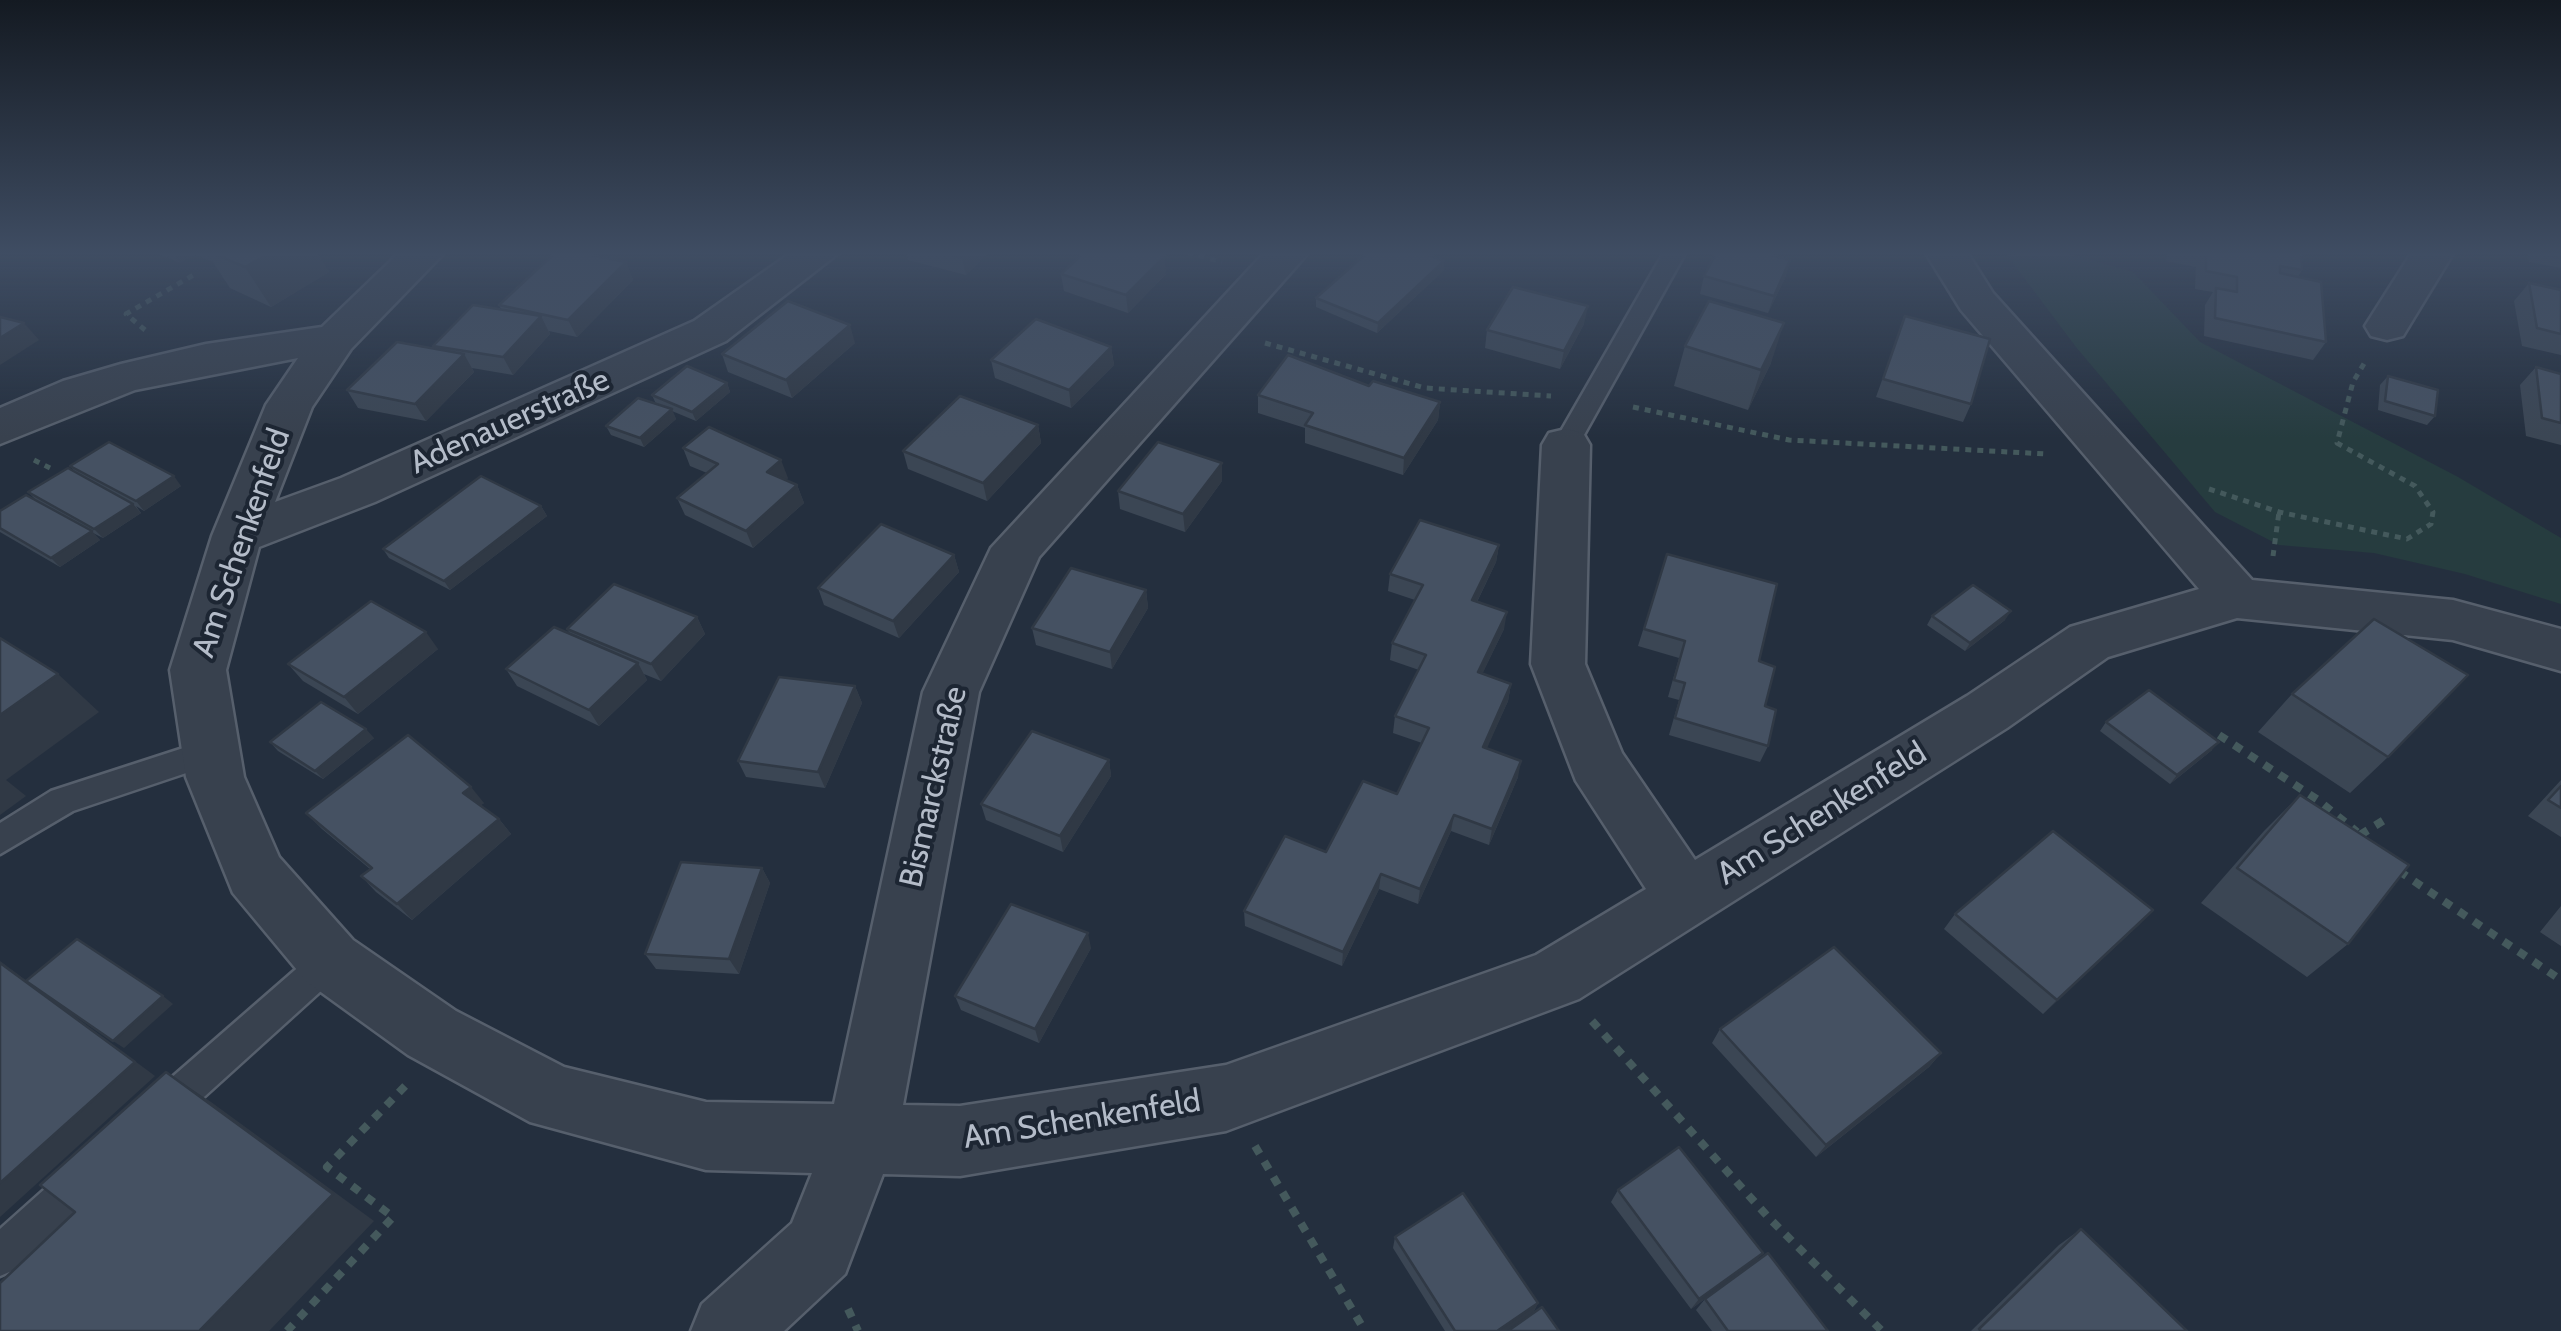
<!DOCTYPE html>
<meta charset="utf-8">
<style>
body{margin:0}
canvas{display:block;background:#242f3e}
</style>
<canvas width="2561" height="1331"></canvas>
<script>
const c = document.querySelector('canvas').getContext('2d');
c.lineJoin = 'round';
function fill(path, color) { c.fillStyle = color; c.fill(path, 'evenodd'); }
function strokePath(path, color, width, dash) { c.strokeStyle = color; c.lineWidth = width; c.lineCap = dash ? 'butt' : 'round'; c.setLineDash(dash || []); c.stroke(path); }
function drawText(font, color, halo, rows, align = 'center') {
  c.font = font + ' Cabin,sans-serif'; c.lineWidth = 8; c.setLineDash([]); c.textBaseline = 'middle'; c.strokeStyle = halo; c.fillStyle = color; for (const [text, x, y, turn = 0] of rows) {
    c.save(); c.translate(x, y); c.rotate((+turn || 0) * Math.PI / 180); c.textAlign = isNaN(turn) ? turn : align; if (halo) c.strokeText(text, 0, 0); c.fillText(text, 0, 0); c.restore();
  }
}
const green = new Path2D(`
 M2061 252 2133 272 2200 342 2458 477 2561 538V604L2465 574 2374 553 2279 545 2215 512 2076 347 2007 255Z`);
const pathFar1 = new Path2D(`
 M1187 252 1222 262
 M145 330 126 314 195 274
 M1265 343 1425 388 1551 396
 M1633 407 1789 440 2046 454
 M34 460 50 468
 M2209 489 2279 512 2407 539 2431 524 2433 512 2415 486 2337 443 2353 382 2365 362
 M2273 556 2279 512`);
const path = new Path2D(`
 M2219 735 2318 800 2357 832
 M2360 835 2389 817
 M2399 871 2561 980
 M1592 1021 1769 1218 1882 1331
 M1255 1146 1365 1331
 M848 1309 858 1331
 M287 1331 393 1217 327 1167 408 1083`);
const service = new Path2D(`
 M1664 252H1686L1575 451H1557L1553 445Z
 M208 740 219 744 224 753 219 762 73 811 0 854V823L51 791Z
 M330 945 342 950 348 961 342 972 173 1125 160 1130 147 1125 141 1112 147 1099 318 950Z
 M89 1157 103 1162 108 1176 103 1190 14 1270 0 1276V1229L75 1162Z`);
const minor = new Path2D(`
 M400 252H445L351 349 312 407 275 502 341 478 694 321 792 252H840L726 341 375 502 259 547 226 670 244 777 279 857 353 940 456 1011 564 1067 706 1102 834 1104 923 692 991 548 1265 252H1309L1039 557 979 692 903 1105 960 1106 1226 1065 1536 955 1646 889 1576 781 1531 664 1542 445 1549 433 1566 429 1583 433 1590 445 1585 664 1622 753 1695 860 1967 696 2070 627 2199 589 1961 310 1925 252H1967L1993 293 2252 580 2453 600 2561 629V671L2453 640 2237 618 2108 657 2007 728 1579 999 1226 1131 960 1176 883 1174 845 1274 784 1331H691L702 1304 792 1223 812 1173 706 1170 530 1122 408 1055 307 982 233 893 186 777 170 670 212 536 266 405 298 358 135 390 0 444V408L63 381 121 364 206 344 322 327Z
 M2412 252H2454L2403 336 2387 340 2371 336 2365 326Z`);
const wall = new Path2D(`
 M155 252H316L329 272 271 307 230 288 213 262 195 255 180 263Z
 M906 252H989L966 275 908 260Z
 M2167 252H2301L2302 270 2298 277 2326 342 2313 360 2204 336 2205 305 2213 292 2195 289 2196 267 2166 261Z
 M2527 252H2561V268L2529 262Z
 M1790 260 1785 278 1768 313 1700 294 1704 276Z
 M1444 261V270L1377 333 1316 307V298Z
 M626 262 633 280 577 337 549 331 550 334 513 375 472 368 474 372 426 421 358 408 347 390 435 349 433 346 501 309 499 305Z
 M1061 274H1166L1128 313 1064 291Z
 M2529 283 2561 290V355L2522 346 2514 301Z
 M1905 316 1971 404 1963 422 1876 397Z
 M1584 324 1560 369 1485 348 1487 330Z
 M855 343 792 398 728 372 722 354Z
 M1685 346 1771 363 1748 410 1674 386Z
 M1111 347 1114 365 1071 408 995 378 991 360Z
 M2536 367 2561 374V445L2526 436 2520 385Z
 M2388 376 2435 416 2427 425 2378 410 2380 385Z
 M727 383 730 392 696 421 672 411 676 419 644 447 611 435 606 426 656 404 652 395Z
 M1369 386 1440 402 1438 420 1403 475 1305 443V428L1258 413V395Z
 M1038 425 1041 443 987 501 908 469 903 451Z
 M683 448 788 478 785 480 797 485 804 503 753 548 685 515 677 498 707 473 690 466Z
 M70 466 181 486 144 511 136 506 141 513 103 538 93 533 100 540 60 567 0 532V511L37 501 28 492 76 473Z
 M1222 481 1185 532 1120 509 1118 491Z
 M541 506 547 516 450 590 389 558 383 549Z
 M1499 545 1496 562 1477 602 1504 629 1482 674 1511 684 1508 701 1486 749 1518 777 1489 845 1451 831 1418 904 1379 889 1342 966 1245 926 1244 911 1326 852 1397 794 1422 743 1393 733 1395 716 1419 670 1390 660 1392 643 1415 600 1388 591 1390 574Z
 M1667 554 1759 661 1765 706 1768 746 1760 762 1669 735 1679 700 1668 697 1679 658 1638 646Z
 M954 555 959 572 899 638 824 605 818 588Z
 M1146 590 1148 608 1112 669 1036 645 1032 628Z
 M1932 616 2005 620 1965 651 1927 625Z
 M697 617 705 634 661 681 644 674 647 680 599 726 517 686 506 669 570 634 567 629Z
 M438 649 358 714 303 681 288 664Z
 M855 686 862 703 825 788 746 777 738 761Z
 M2292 694 2388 757 2350 793 2258 732Z
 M2106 722 2212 750 2170 784 2100 731Z
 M374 738 323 779 278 751 270 742Z
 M1109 760 1111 776 1063 852 986 820 981 804Z
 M2561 780V837L2528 816Z
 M2300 795 2348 944 2307 977 2201 903 2264 831Z
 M484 803 480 805 499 819 511 834 412 920 376 892 361 876 370 869 322 829 306 813Z
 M762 868 770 883 739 974 656 969 645 954Z
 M2561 906V946L2540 932Z
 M2153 910 2043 1014 1944 929 1955 914Z
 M1091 948 1039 1043 961 1010 955 996Z
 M1720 1029 1941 1053 1929 1067 1816 1157 1712 1043Z
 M1618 1190 1756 1262 1828 1331H1712L1696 1310 1705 1299 1724 1285 1691 1309 1611 1202Z
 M2081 1229 2187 1331H1971L2059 1245Z
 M1395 1237 1538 1303 1533 1313 1507 1331H1445L1393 1248Z`);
const shadedWall = new Path2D(`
 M172 252H193L195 255 180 263Z
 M271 252H316L329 272 271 307 245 267Z
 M968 252H989L966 275 962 258Z
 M1165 256 1166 274 1128 313 1126 295Z
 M1790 260 1785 278 1768 313 1774 296Z
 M1444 261V270L1377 333 1378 323Z
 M626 262 633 280 577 337 568 320Z
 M1588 306 1584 324 1560 369 1564 351Z
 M541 316 550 334 513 375 503 357Z
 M24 323 39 340 0 365V338Z
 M1784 323 1771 363 1748 410 1761 370Z
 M850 325 855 343 792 398 786 380Z
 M1111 347 1114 365 1071 408 1069 390Z
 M464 354 474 372 426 421 415 404Z
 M727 383 730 392 696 421 692 412Z
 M1440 402 1438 420 1403 475 1404 458Z
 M672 409 676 419 644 447 640 438Z
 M1038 425 1041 443 987 501 983 483Z
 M781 460 788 478 774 489 767 472Z
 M1222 463V481L1185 532 1183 514Z
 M174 476 181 486 144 511 136 501Z
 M797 485 804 503 753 548 746 531Z
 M133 504 141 513 103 538 94 529Z
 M541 506 547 516 450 590 444 581Z
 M92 531 100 540 60 567 51 558Z
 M1499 545 1496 562 1469 618 1472 600Z
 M954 555 959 572 899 638 893 621Z
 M1146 590 1148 608 1112 669 1110 652Z
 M2011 611 2005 620 1965 651 1970 643Z
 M1507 612 1504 629 1475 689 1478 672Z
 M697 617 705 634 661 681 651 664Z
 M426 632 438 649 358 714 344 697Z
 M638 663 647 680 599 726 589 710Z
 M58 674 99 712 6 780 26 796 0 815V715Z
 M1511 684 1508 701 1480 764 1483 747Z
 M855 686 862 703 825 788 818 772Z
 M366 729 374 738 323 779 315 771Z
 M2219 742 2212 750 2170 784 2177 775Z
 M1109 760 1111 776 1063 852 1060 836Z
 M1521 761 1518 777 1489 845 1492 829Z
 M471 787 484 803 476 809 463 793Z
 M1454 815 1451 831 1418 904 1420 889Z
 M499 819 511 834 412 920 397 904Z
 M762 868 770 883 739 974 729 959Z
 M1381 874 1379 889 1342 966 1343 952Z
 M2153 910 2139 925 2043 1014 2057 1000Z
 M1088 933 1091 948 1039 1043 1035 1029Z
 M0 961 155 1076 0 1217Z
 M163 996 173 1004 124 1048 113 1041Z
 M1941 1053 1929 1067 1816 1157 1826 1145Z
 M166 1072 211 1102 374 1221 269 1331H199Z
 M1763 1253 1754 1264 1691 1309 1699 1299Z
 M1538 1303 1533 1313 1507 1331H1497Z`);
const building = new Path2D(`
 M210 252H271L245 267Z
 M556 252H574L626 262 568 320 499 305Z
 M939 252H968L962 258Z
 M1085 252H1150L1165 256 1126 295 1061 274Z
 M1368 252H1421L1444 261 1378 323 1316 298Z
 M1717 252H1758L1790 260 1774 296 1704 276Z
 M2206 252H2301L2302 270 2280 266V273L2321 282 2326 342 2215 318 2216 288 2237 292V277L2206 271Z
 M2536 252H2561V258L2536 253Z
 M2529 283 2561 290V334L2537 328Z
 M1513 287 1588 306 1564 351 1487 330Z
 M788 301 850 325 786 380 722 354Z
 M1709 301 1784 323 1761 370 1685 346Z
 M473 305 541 316 503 357 433 346Z
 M1905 316 1990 339 1971 404 1883 379Z
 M0 317 24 323 0 338Z
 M1036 319 1111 347 1069 390 991 360Z
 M397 342 464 354 415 404 347 390Z
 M1288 355 1369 386 1373 381 1440 402 1404 458 1305 425 1313 413 1258 395Z
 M687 366 727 383 692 412 652 395Z
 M2536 367 2561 374V423L2542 418Z
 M2388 376 2438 390 2435 416 2385 401Z
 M960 396 1038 425 983 483 903 451Z
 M638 398 672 409 640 438 606 426Z
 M709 427 781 460 767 472 797 485 746 531 677 498 718 464 683 448Z
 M109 442 174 476 136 501 70 466Z
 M1158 442 1222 463 1183 514 1118 491Z
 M68 468 133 504 94 529 28 492Z
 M481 476 541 506 444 581 383 549Z
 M26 495 92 531 51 558 0 528V511Z
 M1420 520 1499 545 1472 600 1507 612 1478 672 1511 684 1483 747 1521 761 1492 829 1454 815 1420 889 1381 874 1343 952 1244 911 1285 836 1326 852 1363 781 1397 794 1429 728 1395 716 1426 655 1392 643 1423 585 1390 574Z
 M881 524 954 555 893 621 818 588Z
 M1667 554 1777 584 1759 661 1775 667 1765 706 1776 710 1768 746 1675 718 1685 683 1674 680 1685 641 1644 629Z
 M1071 568 1146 590 1110 652 1032 628Z
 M614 584 697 617 651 664 567 629Z
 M1973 585 2011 611 1970 643 1932 616Z
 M371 601 426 632 344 697 288 664Z
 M2374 619 2468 675 2388 757 2292 694Z
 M554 627 638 663 589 710 506 669Z
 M0 638 58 674 0 715Z
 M779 677 855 686 818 772 738 761Z
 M2149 690 2219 742 2177 775 2106 722Z
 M321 702 366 729 315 771 270 742Z
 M1032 731 1109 760 1060 836 981 804Z
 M408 735 471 787 463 793 499 819 397 904 361 876 372 868 306 813Z
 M2561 786V808L2548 800Z
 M2300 795 2409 865 2348 944 2237 868Z
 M2053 831 2153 910 2057 1000 1955 914Z
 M681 862 762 868 729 959 645 954Z
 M1011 904 1088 933 1035 1029 955 996Z
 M77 939 163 996 113 1041 26 981Z
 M1834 947 1941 1053 1826 1145 1720 1029Z
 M0 963 135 1062 0 1183Z
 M166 1072 333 1194 199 1331H0V1283L75 1212 40 1185Z
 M1679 1147 1763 1253 1699 1299 1618 1190Z
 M1463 1193 1538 1303 1497 1331H1455L1395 1237Z
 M2081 1229 2187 1331H1981L1979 1329Z
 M1768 1253 1828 1331H1728L1705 1299Z
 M1542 1307 1559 1331H1508Z`);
const streetNames = [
 ["Adenauerstraße",510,422,-24],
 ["Am Schenkenfeld",242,543,-71],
 ["Bismarckstraße",934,787,-77],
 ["Am Schenkenfeld",1822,814,-32],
 ["Am Schenkenfeld",1082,1120,-9]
];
fill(green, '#263c3f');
strokePath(service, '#565f6c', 5);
strokePath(minor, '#565f6c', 5);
strokePath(pathFar1, '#44595c', 5, [6, 6]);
strokePath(path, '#44595c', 8, [9, 9]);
fill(service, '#38414e');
fill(minor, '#38414e');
fill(wall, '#3b4654');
fill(shadedWall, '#303945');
fill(building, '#455162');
strokePath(building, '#303945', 2.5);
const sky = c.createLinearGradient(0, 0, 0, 438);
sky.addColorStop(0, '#141a22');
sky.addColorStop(0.58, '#3f4d63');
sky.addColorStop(1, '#3f4d6300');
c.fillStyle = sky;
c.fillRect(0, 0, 2561, 438);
drawText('32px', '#b4bcc9', '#1d2633', streetNames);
</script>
